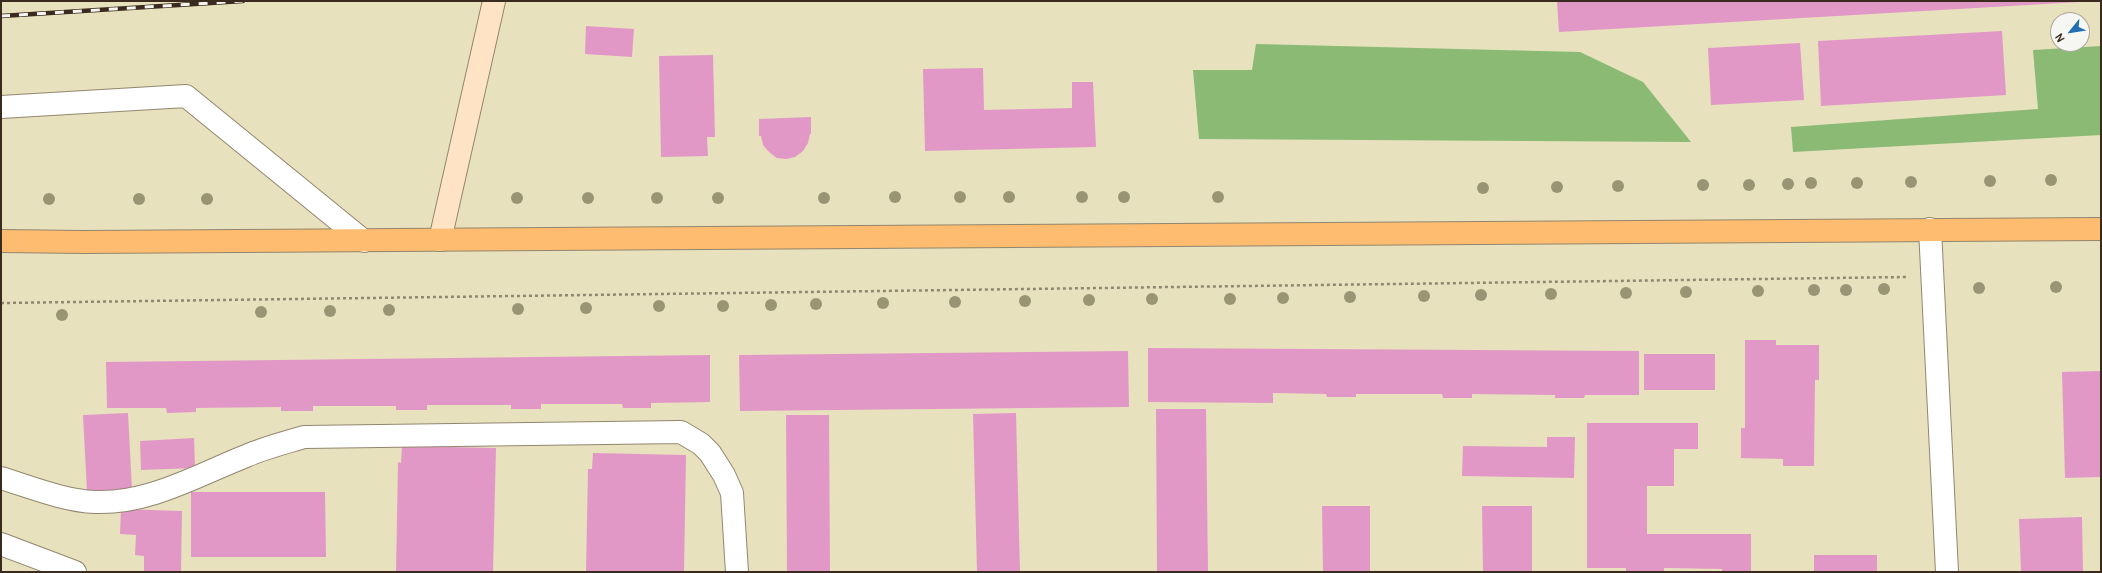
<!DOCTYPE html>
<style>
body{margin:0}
#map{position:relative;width:2102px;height:573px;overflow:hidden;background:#e8e1be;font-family:Pangolin,sans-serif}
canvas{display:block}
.frame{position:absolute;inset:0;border:2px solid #3b2a1e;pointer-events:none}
.north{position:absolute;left:2050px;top:12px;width:40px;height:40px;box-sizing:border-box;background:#f6f6f2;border:1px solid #aba49d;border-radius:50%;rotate:240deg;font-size:11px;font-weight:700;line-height:16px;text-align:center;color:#3b2a1e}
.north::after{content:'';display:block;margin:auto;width:14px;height:18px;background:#1f6fb2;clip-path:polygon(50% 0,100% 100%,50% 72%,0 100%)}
</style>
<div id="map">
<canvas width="2102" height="573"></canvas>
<div class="frame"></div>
<div class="north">N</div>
</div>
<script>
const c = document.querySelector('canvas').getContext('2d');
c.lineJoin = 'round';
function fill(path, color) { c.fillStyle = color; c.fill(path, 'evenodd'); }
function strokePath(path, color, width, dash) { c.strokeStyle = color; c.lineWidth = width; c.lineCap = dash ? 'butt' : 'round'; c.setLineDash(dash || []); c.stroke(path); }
const forest = new Path2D(`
 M1256 44 1580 52 1643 82 1691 142 1199 139 1193 70H1252Z
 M2101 46V135L1793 152 1791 127 2038 109 2033 50Z`);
const building = new Path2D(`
 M1557 1H2080V2L1559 32Z
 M586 26 634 29 632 57 585 54Z
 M2002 31 2006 95 1821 106 1818 41Z
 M1800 43 1804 100 1711 105 1708 48Z
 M713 55 715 137H707L708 156 661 157 659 56Z
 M983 68 984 110 1072 108V82H1093L1096 147 925 151 923 69Z
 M811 117V134H810L808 143 803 151 795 157 786 159 777 158 769 152 763 145 761 136H759V119Z
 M1745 340H1776V345H1819V380H1815L1814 466H1783V459L1741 458V428H1745Z
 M1148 348 1639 351V395H1585L1584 398H1555V395L1472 394V398H1443L1442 394H1356V397H1327L1326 394 1273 393V403L1148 402Z
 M1128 351 1129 407 740 411 739 355Z
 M1644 354H1715V390H1644Z
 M710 355V402L651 403V408H623L622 404H541V409H511V405H427V410H396V406H313V411H281V407L196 408V412L167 413 166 408H107L106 362Z
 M2101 371V477L2065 478 2062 372Z
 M1156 409H1206L1208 572H1157Z
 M128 413 132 490 87 492 83 415Z
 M1016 413 1020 572H977L973 414Z
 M786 415H829L830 572H787Z
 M1587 423H1698V449H1674V486H1647V534H1751V572H1722V569L1664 568V572H1626V568H1587Z
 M1547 437H1575L1574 478 1462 476 1463 446 1547 447Z
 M194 438 195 468 141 470 140 441Z
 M402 446 496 448 493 572H396L398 462 401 463Z
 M593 453 686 455 684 572H586L588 469H592Z
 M191 492H325L326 557H191Z
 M1322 506H1370V572H1323Z
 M1482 506H1532V572H1483Z
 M121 509 182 511 181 572H144V556L135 555 136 535 120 534Z
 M2082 517 2083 572H2021L2019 519Z
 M1814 555H1877V572H1814Z`);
const path = new Path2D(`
 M1 303 1906 277`);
const street = new Path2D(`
 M1 107 186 96 364 241
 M1930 229 1947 572
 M1 478C30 487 65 501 95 502 149 504 198 475 246 456 264 448 284 443 304 437L681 432 701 444 710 453 724 475 732 493 737 572
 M1 544 75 572`);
const secondary = new Path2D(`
 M440 240 494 1`);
const primary = new Path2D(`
 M1 241 84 242 2101 229`);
const rail = new Path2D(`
 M1 16 243 1`);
const trees = [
 [2051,180],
 [1990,181],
 [1911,182],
 [1811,183],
 [1857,183],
 [1788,184],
 [1703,185],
 [1749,185],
 [1618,186],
 [1557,187],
 [1483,188],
 [895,197],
 [960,197],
 [1009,197],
 [1082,197],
 [1124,197],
 [1218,197],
 [517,198],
 [588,198],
 [657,198],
 [718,198],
 [824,198],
 [49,199],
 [139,199],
 [207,199],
 [2056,287],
 [1979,288],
 [1884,289],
 [1814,290],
 [1846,290],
 [1758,291],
 [1686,292],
 [1626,293],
 [1551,294],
 [1481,295],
 [1424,296],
 [1350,297],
 [1283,298],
 [1152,299],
 [1230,299],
 [1089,300],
 [1025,301],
 [955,302],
 [883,303],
 [816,304],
 [771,305],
 [659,306],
 [723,306],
 [586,308],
 [518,309],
 [389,310],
 [330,311],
 [261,312],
 [62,315]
];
fill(forest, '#8aba73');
fill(building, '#e298c6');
strokePath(street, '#92866e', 24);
strokePath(secondary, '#92866e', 24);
strokePath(primary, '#92866e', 24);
strokePath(path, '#92866e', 2.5, [3, 3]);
strokePath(street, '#fff', 22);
strokePath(secondary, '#fee4c5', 22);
strokePath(primary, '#fdbc6f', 22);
strokePath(rail, '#3b2a1e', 4.5);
strokePath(rail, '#f6f6f2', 3, [9]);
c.fillStyle = '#999574';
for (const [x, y] of trees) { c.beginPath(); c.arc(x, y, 6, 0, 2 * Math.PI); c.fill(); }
</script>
